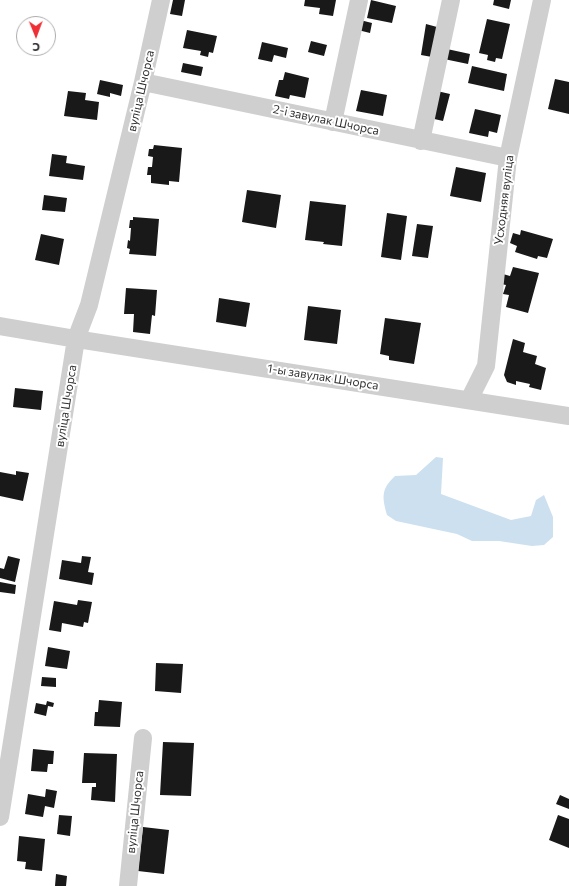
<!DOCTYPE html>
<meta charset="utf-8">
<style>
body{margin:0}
#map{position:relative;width:569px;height:886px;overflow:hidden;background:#fff;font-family:Commissioner,sans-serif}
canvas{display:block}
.north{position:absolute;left:16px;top:16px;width:40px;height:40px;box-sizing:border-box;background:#fff;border:1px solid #adadad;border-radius:50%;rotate:179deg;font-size:11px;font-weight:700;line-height:16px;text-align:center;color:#323232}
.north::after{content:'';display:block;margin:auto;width:14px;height:18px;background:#ee2f35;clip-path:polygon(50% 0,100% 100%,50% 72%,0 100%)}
</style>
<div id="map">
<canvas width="569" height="886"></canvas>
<div class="north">С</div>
</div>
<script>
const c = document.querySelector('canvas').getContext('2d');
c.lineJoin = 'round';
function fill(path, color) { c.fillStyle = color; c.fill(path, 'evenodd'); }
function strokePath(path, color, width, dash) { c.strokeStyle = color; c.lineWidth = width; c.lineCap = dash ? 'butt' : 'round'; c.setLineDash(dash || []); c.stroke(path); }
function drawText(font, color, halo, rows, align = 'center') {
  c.font = font + ' Commissioner,sans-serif'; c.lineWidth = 4; c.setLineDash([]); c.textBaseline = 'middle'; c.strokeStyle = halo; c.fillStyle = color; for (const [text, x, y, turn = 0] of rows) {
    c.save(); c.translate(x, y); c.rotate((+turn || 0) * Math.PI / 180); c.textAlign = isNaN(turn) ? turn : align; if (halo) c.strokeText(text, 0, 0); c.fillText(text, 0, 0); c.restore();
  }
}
const water = new Path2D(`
 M436 457 443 458 441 494 511 520 531 516 536 500 544 495 553 517V537L544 545 532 546 499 541H472L457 534 396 521 387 515C382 497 381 489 395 476L416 475Z`);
const building = new Path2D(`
 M173 0H185L182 16 170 14Z
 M305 0H336L333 16 319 14 320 8 304 6Z
 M371 0 396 6 392 23 367 18Z
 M494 0H511L509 9 493 5Z
 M487 19 510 24 502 59 496 58 495 62 487 60 488 55 479 53Z
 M360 20 372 23 370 33 358 30Z
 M426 24 437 27 432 57 421 55Z
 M187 30 217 36 213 53 209 52 208 57 200 55 201 51 183 48Z
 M311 41 327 45 324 56 308 52Z
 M262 42 288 48 286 58 274 55 272 62 258 59Z
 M447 49 470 54 468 64 444 59Z
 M183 63 203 67 201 76 181 72Z
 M472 66 507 74 504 91 468 83Z
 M285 72 309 78 305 98 290 95 289 99 275 96 279 80H283Z
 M555 79 569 82V114L548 109Z
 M100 80 123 85 121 96 110 93V97L97 94Z
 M361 90 387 95 383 116 356 111Z
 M68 91 86 93 85 100 99 102 97 120 64 116Z
 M437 91 450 94 443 121 430 118Z
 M475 109 501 115 497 133 489 131 488 137 469 133Z
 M154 145 182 148 179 182 169 181V185L151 183V175H147L148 167H152L153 157 148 156 149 149H153Z
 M52 154 67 156 66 163 85 166 83 180 49 176Z
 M456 167 486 173 481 202 450 196Z
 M247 190 281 195 276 228 242 222Z
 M44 195 67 198 65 212 42 210Z
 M310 201 346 205 342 246 323 244 324 242 305 240Z
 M387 213 407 216 401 260 381 257Z
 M133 217 159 219 156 256 129 254 130 249 127 248 128 240 130 241 131 228H129L130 220H133Z
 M417 224 433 226 428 258 412 256Z
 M521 230 553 239 547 258 538 256 537 259 515 252 517 246 510 243 513 233 520 235Z
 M41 234 64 239 59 265 35 260Z
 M513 267 539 273 528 313 506 307 509 295 503 294 506 285 501 284 503 274 510 276Z
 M126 288 157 290 155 316 152 315 150 334 133 332 134 314H124Z
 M219 298 250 303 246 327 216 322Z
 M308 306 341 310 337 344 304 340Z
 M385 318 421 323 414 364 389 360V356L380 354Z
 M513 339 525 343 523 352 537 356 535 364 546 368 541 390 529 387 530 384 516 381V385L507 382 504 375Z
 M15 388 43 391 41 410 13 407Z
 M16 471 29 473 23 501 0 496V472L16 475Z
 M8 556 20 559 15 582 0 578V568L4 569Z
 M82 556 91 557 88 572 94 573 92 585 59 579 62 560 81 563Z
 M0 582 16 585 15 594 0 592Z
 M78 600 92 602 88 623 84 622 83 627 62 623 61 632 49 630 54 601 77 605Z
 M48 647 70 651 67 669 45 666Z
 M156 663 183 664 181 693 155 691Z
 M42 677 56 678V687L41 686Z
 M99 700 122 702 120 727 94 726 95 712H98Z
 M47 701 54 703 53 707 48 706 46 716 34 713 36 703 46 705Z
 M163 742 194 743 191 796 160 795Z
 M33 749 54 751 53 764H48L47 772 31 771Z
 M84 753 117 754 115 802 91 800 92 787H96V783H82Z
 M46 789 57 791 54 808 45 806 43 817 25 814 28 794 45 797Z
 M560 795 569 799V809L556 804Z
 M59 815 72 816 70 836 57 834Z
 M558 815 569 819V848L549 840Z
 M143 827 169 830 164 874 138 871Z
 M19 836 45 839 42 871 25 869 26 862 17 861Z
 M56 874 67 876 66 886H55Z`);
const minor = new Path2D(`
 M143 82 508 158
 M333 122 359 0
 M421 141 451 0
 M0 326 76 339 569 416
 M469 400 486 366 508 158 542 0
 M0 817 76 339 89 305 143 82 161 0
 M128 886 143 738`);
const streetNames = [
 ["вуліца Шчорса",141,91,-77],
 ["2-і завулак Шчорса",326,120,12],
 ["Усходняя вуліца",504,200,-83],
 ["1-ы завулак Шчорса",323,377,9],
 ["вуліца Шчорса",66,406,-81],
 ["вуліца Шчорса",135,812,-84]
];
fill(water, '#cce0ef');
fill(building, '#191919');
strokePath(minor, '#cfcfcf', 18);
drawText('12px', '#323232', '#fff', streetNames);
</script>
